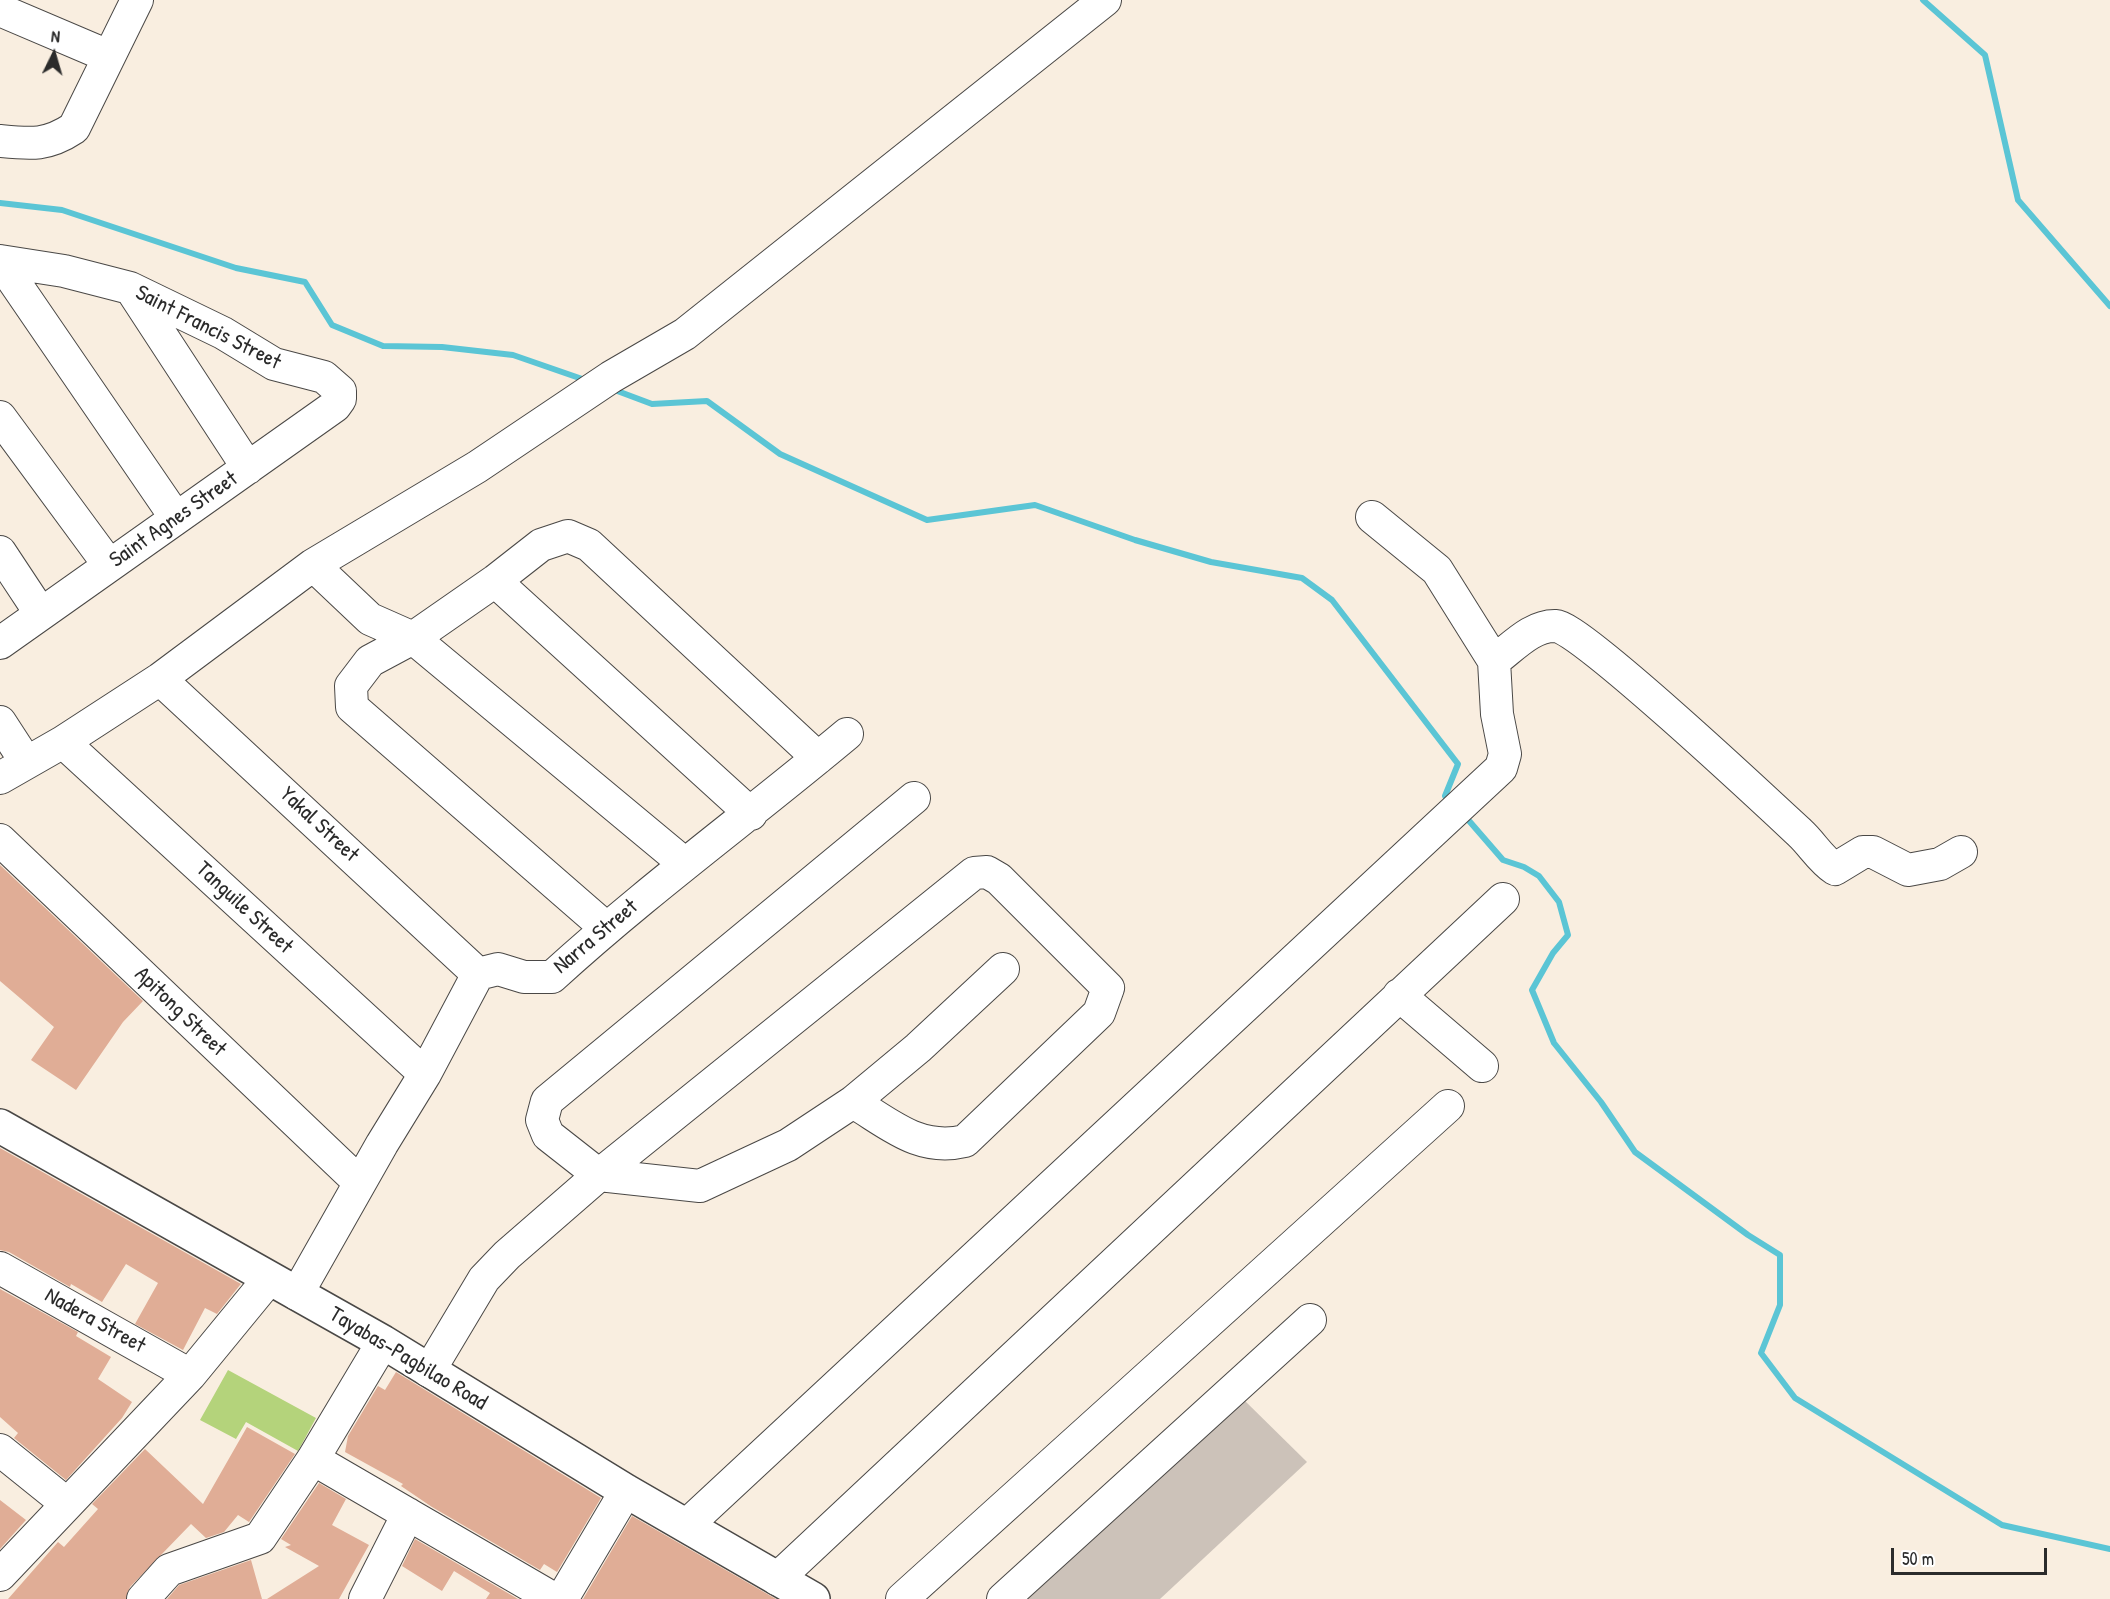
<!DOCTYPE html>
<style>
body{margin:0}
#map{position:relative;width:2110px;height:1599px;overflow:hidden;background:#f9eee0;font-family:"Patrick Hand",sans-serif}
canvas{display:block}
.north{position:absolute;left:24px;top:24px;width:60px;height:60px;-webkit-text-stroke:4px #fff;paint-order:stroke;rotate:5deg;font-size:16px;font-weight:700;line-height:24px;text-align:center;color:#2b2b2b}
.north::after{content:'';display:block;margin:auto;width:21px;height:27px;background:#2b2b2b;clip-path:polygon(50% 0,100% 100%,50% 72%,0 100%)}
.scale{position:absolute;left:1891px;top:1548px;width:156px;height:27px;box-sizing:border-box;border:3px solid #2b2b2b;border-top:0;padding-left:8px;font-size:18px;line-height:21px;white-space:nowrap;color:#2b2b2b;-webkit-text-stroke:4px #fff;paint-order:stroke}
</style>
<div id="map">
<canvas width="2110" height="1599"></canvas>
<div class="north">N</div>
<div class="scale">50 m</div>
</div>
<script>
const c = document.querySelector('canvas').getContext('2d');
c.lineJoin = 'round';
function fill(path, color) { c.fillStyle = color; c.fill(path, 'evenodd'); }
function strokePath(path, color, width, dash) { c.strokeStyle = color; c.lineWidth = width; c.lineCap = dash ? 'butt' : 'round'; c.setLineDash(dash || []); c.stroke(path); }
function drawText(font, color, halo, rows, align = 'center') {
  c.font = font + ' "Patrick Hand",sans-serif'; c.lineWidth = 5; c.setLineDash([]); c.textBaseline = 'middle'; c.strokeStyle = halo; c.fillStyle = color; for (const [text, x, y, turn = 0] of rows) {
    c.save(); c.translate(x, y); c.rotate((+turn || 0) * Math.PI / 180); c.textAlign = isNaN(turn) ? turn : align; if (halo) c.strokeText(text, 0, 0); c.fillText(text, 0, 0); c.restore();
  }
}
const industrial = new Path2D(`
 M1242 1398 1307 1462 1160 1599H1024Z`);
const green = new Path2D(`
 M228 1370 316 1418 298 1451 246 1422 236 1439 200 1420Z`);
const stream = new Path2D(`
 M1923 0 1985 55 2018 200 2110 306
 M0 203 62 210 236 268 305 282 332 325 383 346 442 347 513 355 588 381
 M612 389 652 404 707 401 780 454 927 520 1035 505 1135 540 1211 562 1302 578 1332 600 1458 764 1445 796 1450 802
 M1464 815 1503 860 1524 867 1539 876 1559 902 1568 935 1553 953 1532 990 1554 1043 1601 1102 1635 1152 1748 1235 1780 1255V1305L1761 1353 1795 1398 2002 1525 2110 1549`);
const building = new Path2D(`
 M0 865 143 1001 123 1022 76 1090 31 1060 54 1027 0 981Z
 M0 1148 241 1284 240 1285 217 1314 205 1308 183 1350 135 1324 158 1283 126 1264 102 1302 71 1284 70 1287 9 1252 0 1250Z
 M0 1289 78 1332 76 1336 111 1357 98 1379 132 1402 122 1418 66 1480 14 1438 18 1433 0 1417Z
 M396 1372 601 1498 557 1572 544 1564 540 1570 432 1507 401 1486 403 1484 345 1452 348 1436 378 1386 385 1390Z
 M247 1427 295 1454 249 1522 238 1515 224 1532 206 1538 191 1524 130 1587 126 1599H8L58 1542 64 1547 98 1509 92 1504 145 1449 203 1504Z
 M319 1483 346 1499 332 1525 369 1545 339 1599H267L319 1566 285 1547 291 1545 281 1539Z
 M0 1500 26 1520 0 1549Z
 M632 1516 776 1599H583Z
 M415 1539 518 1599H486L490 1593 454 1571 442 1591 402 1566Z
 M251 1560 262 1599H167L179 1585Z`);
const minor = new Path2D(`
 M0 10 108 56
 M0 141C31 144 47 146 74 128L137 0
 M0 261 64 271 130 288 223 333 274 364 324 377 340 391V399L335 406 0 643
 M0 261 176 518
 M131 289 248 468
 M0 417 109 565
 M1372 517 1437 570 1494 661
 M0 552 41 614
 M313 565 370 619 413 638 685 864
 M495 581 751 814
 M160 679 478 974
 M0 722 26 762
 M63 742 425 1074
 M0 778 63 742 160 679 313 565 477 467 611 377 685 334 1105 0
 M914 798 547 1101 542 1120 548 1135 599 1175 700 1186 788 1145 853 1102 918 1048 1003 969
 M0 840 360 1183
 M606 928 352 707 351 686 370 661 413 638 495 581 541 545 568 536 589 545 818 758
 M1399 995 1482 1066
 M0 1268 190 1375
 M297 1294 382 1144 425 1074 478 974 498 969 524 977H552C646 891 749 816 847 734
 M429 1371 484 1279 507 1255 599 1175 974 873 987 872 999 879 1108 988 1099 1013 965 1141C919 1152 890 1124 853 1102
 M0 1450 66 1503
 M313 1459 554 1599
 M687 1525 1501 768 1505 754 1497 714 1494 661C1513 647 1532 625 1556 626 1580 627 1770 805 1800 833 1812 844 1821 860 1835 869L1863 852H1873L1908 870 1940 864 1961 852
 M0 1575 190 1375 268 1280
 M777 1579 1503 899
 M143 1599 169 1570 260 1538 313 1459 383 1342
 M365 1599 408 1514
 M562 1599 626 1491
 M902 1599 1448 1106
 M1003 1599 1310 1320`);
const major = new Path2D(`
 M0 1126 383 1342 626 1491 813 1599`);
const streetNames = [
 ["Saint Francis Street",208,328,27],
 ["Saint Agnes Street",174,520,-35],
 ["Yakal Street",319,825,43],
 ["Tanguile Street",244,908,43],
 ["Narra Street",596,937,-40],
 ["Apitong Street",180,1012,44],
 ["Nadera Street",95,1321,29],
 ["Tayabas-Pagbilao Road",408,1359,31]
];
fill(industrial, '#ccc2b9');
fill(green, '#b4d37b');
strokePath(stream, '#5bc5d5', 6);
fill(building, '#e0ad96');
strokePath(minor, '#4a4846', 34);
strokePath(major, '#4a4846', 36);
strokePath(minor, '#fff', 32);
strokePath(major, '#fff', 33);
drawText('22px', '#2b2b2b', '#fff', streetNames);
</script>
